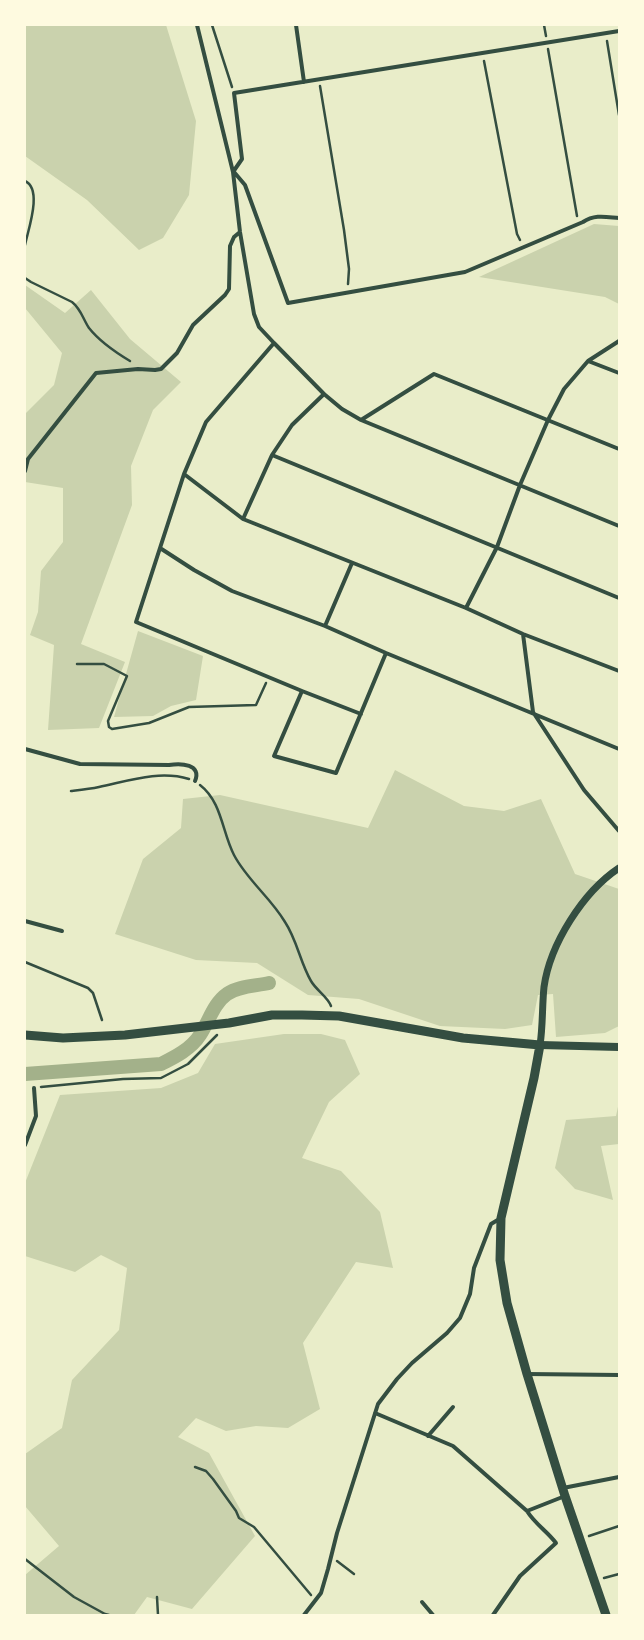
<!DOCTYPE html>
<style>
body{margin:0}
#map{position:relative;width:644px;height:1640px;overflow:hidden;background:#e9edc9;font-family:Ubuntu,sans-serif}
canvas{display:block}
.frame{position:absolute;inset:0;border:26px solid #fefae0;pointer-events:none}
</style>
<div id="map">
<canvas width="644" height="1640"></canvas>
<div class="frame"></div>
</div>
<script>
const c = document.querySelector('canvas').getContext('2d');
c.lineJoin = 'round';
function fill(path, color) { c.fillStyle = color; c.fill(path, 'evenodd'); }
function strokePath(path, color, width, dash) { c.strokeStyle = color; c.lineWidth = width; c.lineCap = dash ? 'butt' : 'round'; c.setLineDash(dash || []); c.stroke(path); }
const green = new Path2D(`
 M25 25H166L196 121 189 195 163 238 139 250 87 200 25 156Z
 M594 224 619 226V304L605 297 479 277Z
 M25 285 65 313 91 290 130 339 181 382 153 410 131 466 132 505 81 644 125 662 99 728 48 730 54 645 30 635 38 612 41 571 63 542V488L25 482V414L54 385 62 353 25 308Z
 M138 631 203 656 196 700 171 706 153 716 114 717Z
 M395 770 464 806 504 811 541 799 575 874 619 889V1026L605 1033 556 1037 553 994 538 995 532 1025 505 1029 440 1026 359 999 308 995 257 963 196 960 115 934 143 859 181 828 183 799 220 795 368 828Z
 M284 1034H321L345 1040 360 1074 329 1102 302 1158 341 1171 380 1212 393 1268 356 1262 303 1343 320 1409 288 1428 256 1426 226 1431 196 1418 178 1437 209 1453 255 1536 192 1609 147 1597 134 1615H25V1575L59 1546 25 1506V1454L62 1428 72 1380 119 1330 127 1268 101 1255 75 1272 25 1256V1183L60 1095 161 1088 198 1073 215 1044Z
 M619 1102V1144L601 1146 613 1200 575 1189 555 1168 566 1120 616 1116Z`);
const canal = new Path2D(`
 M25 1074 161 1064C175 1057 191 1049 200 1035 209 1021 214 1003 227 994 238 986 256 986 269 983`);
const path = new Path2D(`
 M212 25 232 87
 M544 25 546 36
 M607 41 619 115
 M548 49 577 216
 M484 61 517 234 520 240
 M320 86 344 230 349 269 348 284
 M25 181C43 189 28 230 25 245
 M25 278 31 282 72 302C81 309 83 319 89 328 100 342 115 352 130 361
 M77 664H104L127 676 108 721 109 727 112 729 149 723 189 707 256 705 266 683
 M200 785C222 802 222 832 234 855 247 880 271 898 285 922 297 940 300 962 311 981 316 990 328 997 331 1006
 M71 791C80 790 90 789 99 787 128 781 159 770 189 779
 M25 962 88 988 93 993 102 1020
 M41 1087 123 1079 161 1078 188 1064 217 1035
 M195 1467 206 1471 213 1479 236 1511 239 1518 254 1527 311 1595
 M589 1536 619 1526
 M25 1559 74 1597 105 1614 109 1615
 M337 1561 354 1574
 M604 1578 619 1574
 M157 1597 158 1615`);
const minor = new Path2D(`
 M197 25 233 172 240 232 254 314 259 327 274 343 324 394 342 409 361 420 619 526
 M296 25 304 82
 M233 172 242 159 234 93 619 31
 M234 172 245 185 288 303 465 272 583 222C595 214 606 217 619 218
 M274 343 206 422 184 474 136 622 302 691 274 756 336 773 386 653
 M588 361 619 341
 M361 420 434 374 619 449
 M272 455 292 425 324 394
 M25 471 28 459 96 373 138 369 155 370 161 369 177 353 193 325 225 295 229 289 230 246 234 237 240 232
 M184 474 243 519 466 608 523 634 619 671
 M243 519 272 455 619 598
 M160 548 194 570 232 591 325 626 386 653 619 749
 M466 608 497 547 520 485 548 420 564 389 588 361 619 373
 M325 626 352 563
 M523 634 533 712 584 790 619 831
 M302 691 361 714
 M25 749 80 764 169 765C181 763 202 764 195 781
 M25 921 62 931
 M25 1145 36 1116 34 1088
 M527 1374 619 1375
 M375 1413 453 1446 527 1511C535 1524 547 1531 556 1543L520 1576 493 1615
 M428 1436 453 1407
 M563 1488 619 1477
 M527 1511 565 1496
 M422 1602 433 1615
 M304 1615 321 1593 328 1569 337 1533 378 1404 397 1379 412 1363 447 1333 460 1318 470 1294 474 1268 491 1224 501 1218`);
const tertiary = new Path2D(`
 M540 1045C543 1026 542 1006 544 987 550 944 583 892 619 868`);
const secondary = new Path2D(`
 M540 1045 619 1047`);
const primary = new Path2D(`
 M25 1035 63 1038 125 1035 229 1023 272 1015H302L339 1016 463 1038 540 1045 534 1078 501 1218 500 1260 507 1303 527 1374 565 1496 606 1615`);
fill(green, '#cad2ad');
strokePath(canal, '#a3b18a', 14);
strokePath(path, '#344e41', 2.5);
strokePath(minor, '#344e41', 4);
strokePath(tertiary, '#344e41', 7);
strokePath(secondary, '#344e41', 8);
strokePath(primary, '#344e41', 9);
</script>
